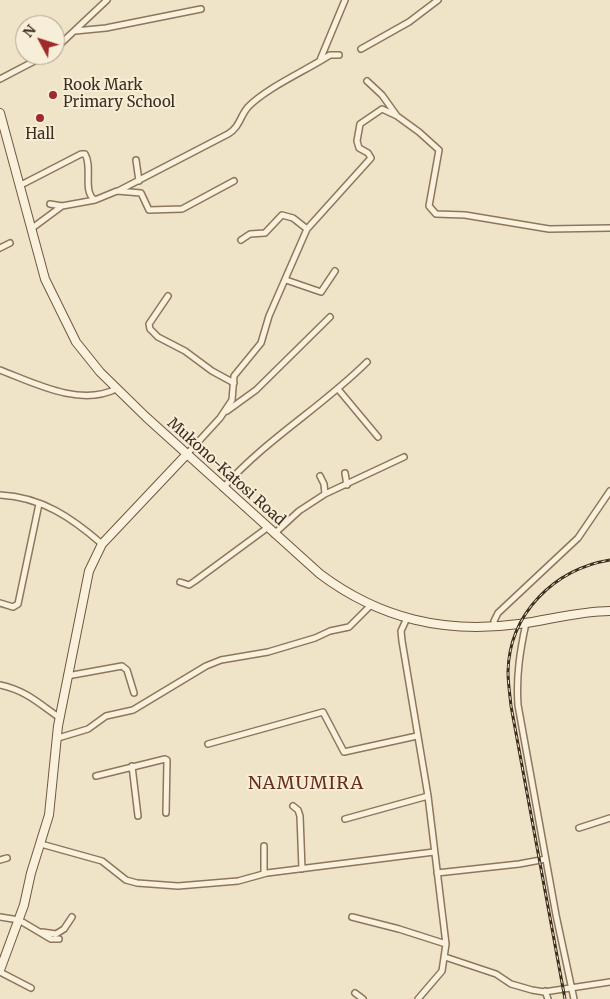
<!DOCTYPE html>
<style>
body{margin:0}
#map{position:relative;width:610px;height:999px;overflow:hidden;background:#f0e4c8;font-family:Merriweather,serif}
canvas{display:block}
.north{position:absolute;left:15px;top:15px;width:50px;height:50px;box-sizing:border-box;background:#f7eed8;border:1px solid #ada18e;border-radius:50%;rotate:310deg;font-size:14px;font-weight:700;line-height:20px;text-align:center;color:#3d2e20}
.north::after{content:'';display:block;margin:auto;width:18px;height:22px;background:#9e2a2b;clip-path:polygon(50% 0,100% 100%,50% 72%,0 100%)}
</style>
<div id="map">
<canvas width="610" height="999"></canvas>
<div class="north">N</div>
</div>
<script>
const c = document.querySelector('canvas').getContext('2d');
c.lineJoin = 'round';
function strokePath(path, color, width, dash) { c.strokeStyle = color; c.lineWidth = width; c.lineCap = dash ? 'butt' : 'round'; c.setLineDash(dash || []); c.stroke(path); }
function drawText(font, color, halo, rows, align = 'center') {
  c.font = font + ' Merriweather,serif'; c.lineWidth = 4; c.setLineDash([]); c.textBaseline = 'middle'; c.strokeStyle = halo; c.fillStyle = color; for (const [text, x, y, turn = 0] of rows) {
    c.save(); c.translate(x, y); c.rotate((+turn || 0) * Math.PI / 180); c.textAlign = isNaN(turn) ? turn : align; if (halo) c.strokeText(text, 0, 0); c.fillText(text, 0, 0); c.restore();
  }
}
const street = new Path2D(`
 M75 31 106 28 201 9
 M55 49 107 0
 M361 49 409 22 438 0
 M320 60 345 0
 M0 79 46 55
 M367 81 382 95 397 116 419 132 439 150 429 206 436 214 465 215 549 229 610 228
 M136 160 139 181
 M19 186 81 154H85C93 167 82 192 95 200L117 191 141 193 149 210 182 209 234 181
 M120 190 228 134C240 127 240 116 248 107 264 90 300 73 320 61L330 55H339
 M50 204 62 206 95 200
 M31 229 62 206
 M241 240 250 234 265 233 282 215 293 218 307 229
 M0 248 10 243
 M286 280 321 292 335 271
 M168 296 149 324 150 329 158 337 185 351 212 371 234 383
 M0 370C34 383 80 407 116 389
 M338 389 378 437
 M227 411 256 390 330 317
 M187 454 220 418 232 400 234 376 261 343 269 316 307 229 371 158 368 153 359 148 357 141 360 124 382 109 397 116
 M345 473 347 485
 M320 476 324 484 325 494 404 457
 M223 488C265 440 322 407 367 362
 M0 495C42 497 72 518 102 544
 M274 534 299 511 325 494
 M180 582 189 585 195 581 267 528
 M0 603 13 607 18 604 39 504
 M407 618 401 631 402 641 428 796 446 944 442 971 418 999
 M526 623C520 651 516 676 518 705L556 915 574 999
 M495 626 494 621 498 613 578 538 610 491
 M67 676 122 666 127 670 134 693
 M0 685C27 691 38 703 60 718
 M58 738 88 729 106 716 133 710 206 666 221 660 268 652 315 638 330 631 349 627 371 605
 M208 744 323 712 344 752 417 736
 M132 766 138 816
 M96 776 165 759 167 760 166 813
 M293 806 298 810 300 816 302 869
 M345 819 428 796
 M579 828 610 818
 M41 844 102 861 126 880 137 883 178 886 238 881 267 873 434 852
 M264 846V873
 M0 860 7 858
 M437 873 519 864 546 859
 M0 917 19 920 51 939H59
 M352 917 399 929 446 944
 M42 932 56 934 64 929 72 917
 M445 957 496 974 511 984 532 990 544 992 610 982
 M0 972 31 988
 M545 991 548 999
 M355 993 363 999`);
const secondary = new Path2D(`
 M0 113 45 279 76 342 100 372 146 417 320 574C380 619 445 634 519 624 549 620 580 611 610 611
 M0 970 24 905 31 873 49 815 58 726 89 571 102 544 187 454`);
const rail = new Path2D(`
 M565 999 511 706C510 695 508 683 508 672 509 613 555 569 610 560`);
const markers = [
 [53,95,5,"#9e2a2b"],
 [40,118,5,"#9e2a2b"]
];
const poiNames = [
 ["Rook Mark",63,86],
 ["Primary School",63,103],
 ["Hall",40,135,"center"]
];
const streetNames = [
 ["Mukono-Katosi Road",226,472,42]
];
const quarterNames = [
 ["NAMUMIRA",306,784]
];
strokePath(street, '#8d765c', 8);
strokePath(secondary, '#6f573f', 10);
strokePath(street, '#faf1dc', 5);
strokePath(secondary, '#faf1dc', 8);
strokePath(rail, '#3d2e20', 3);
strokePath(rail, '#f7eed8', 1, [4]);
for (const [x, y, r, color] of markers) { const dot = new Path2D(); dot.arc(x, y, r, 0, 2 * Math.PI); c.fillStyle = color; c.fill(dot); strokePath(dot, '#f7eed8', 2); }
drawText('15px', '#3d2e20', '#f7eed8', poiNames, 'left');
drawText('15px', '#3d2e20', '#f7eed8', streetNames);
c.letterSpacing = '1px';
drawText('18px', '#6b2e1e', '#f7eed8', quarterNames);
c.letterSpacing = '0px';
</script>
